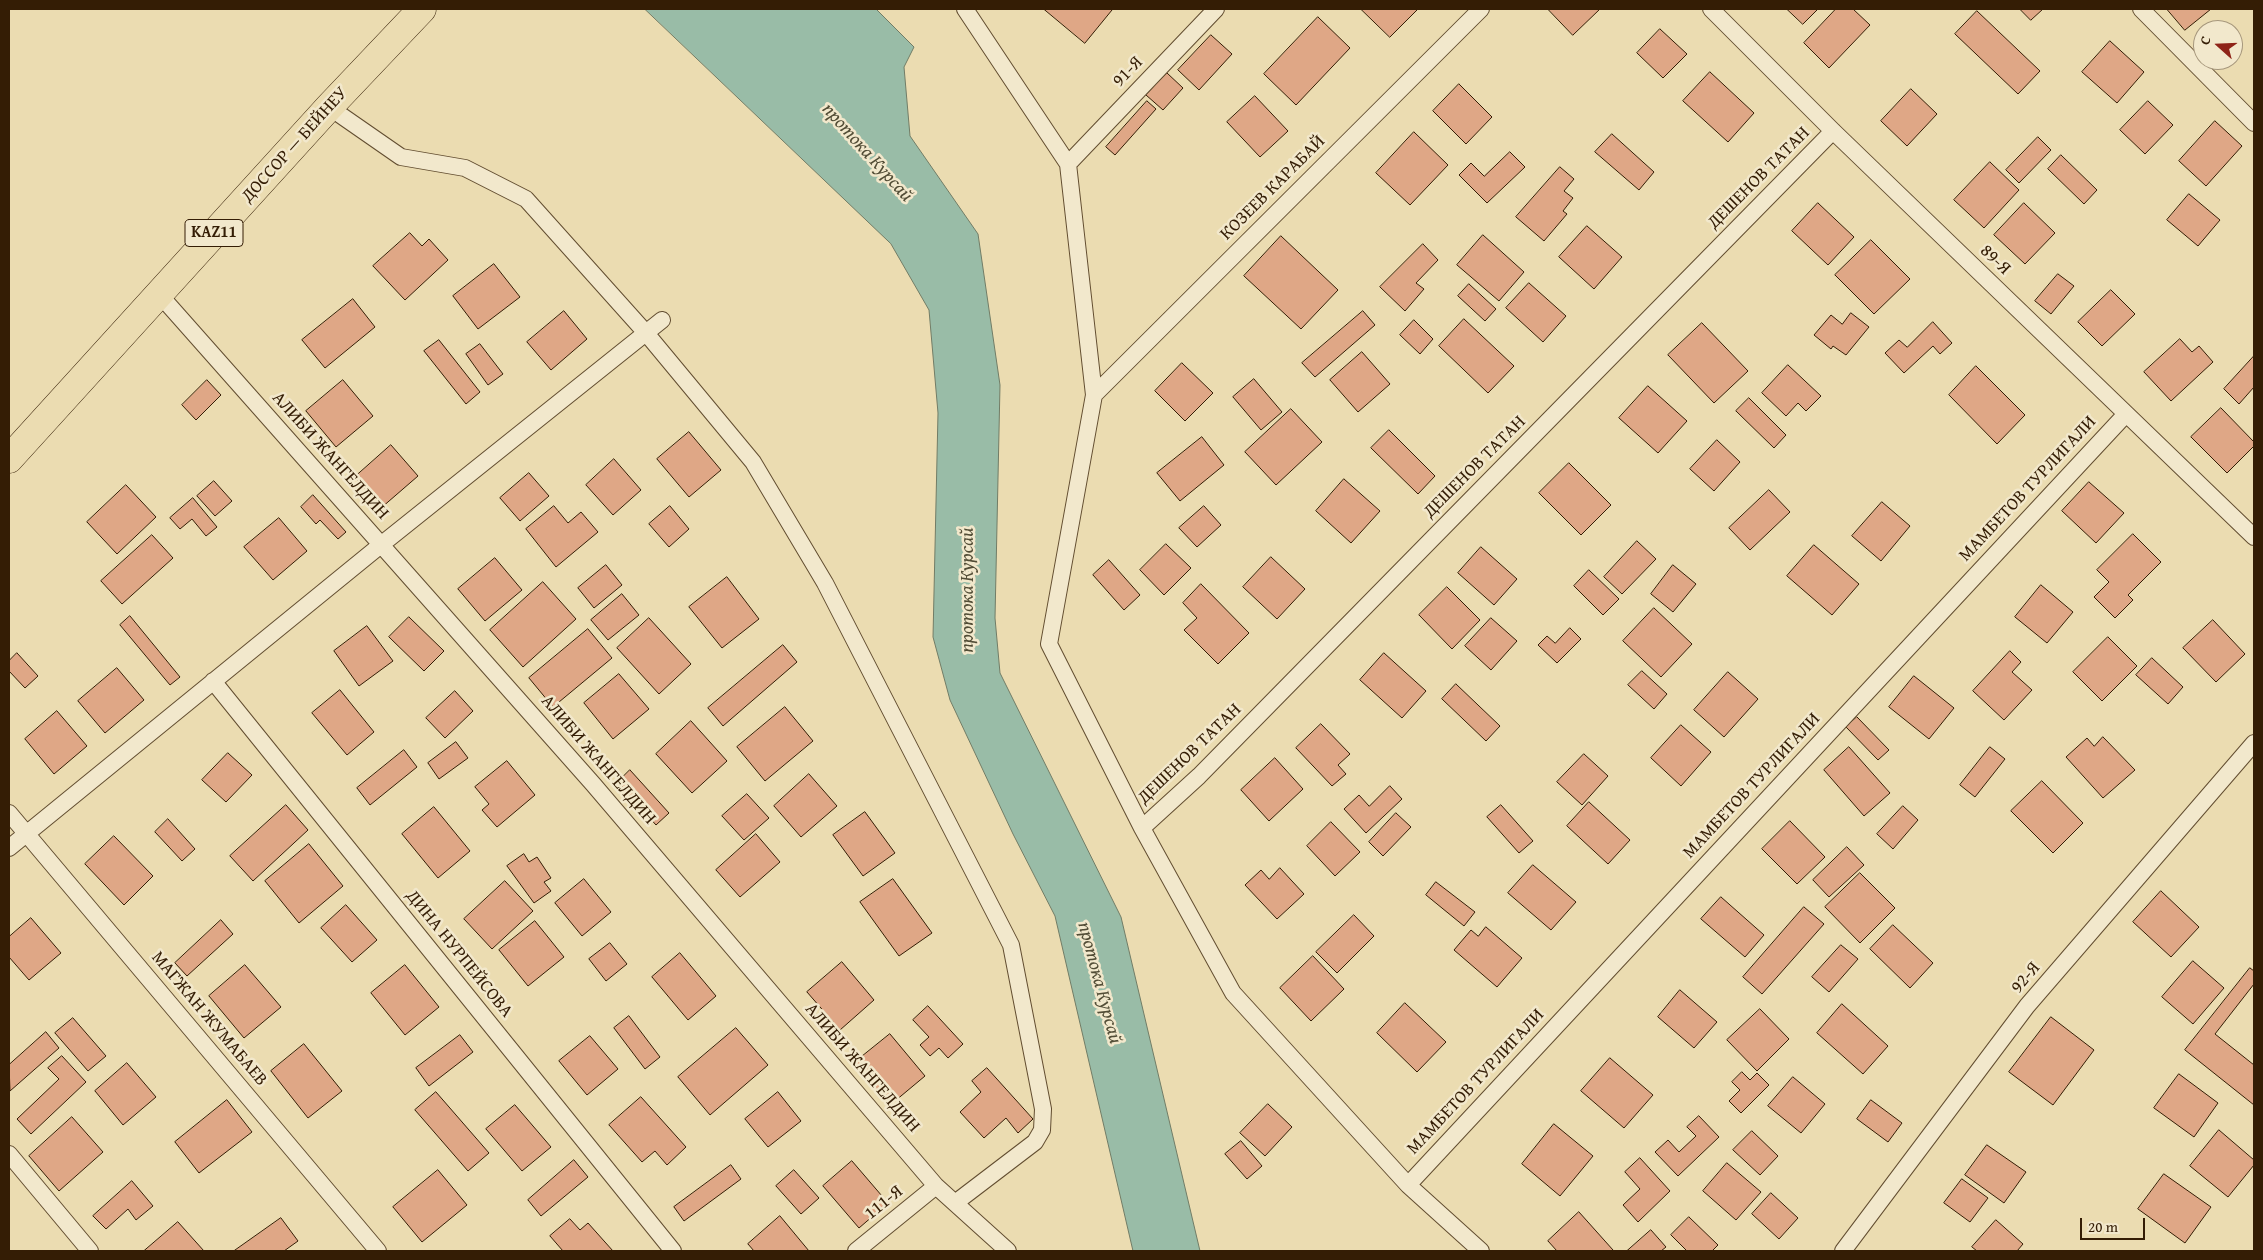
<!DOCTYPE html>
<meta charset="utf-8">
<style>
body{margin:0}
#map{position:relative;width:2263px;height:1260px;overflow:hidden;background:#ebdcb1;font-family:"Gentium Book Plus",serif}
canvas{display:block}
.frame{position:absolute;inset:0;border:10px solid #341d05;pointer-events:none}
.north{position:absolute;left:2193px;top:20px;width:50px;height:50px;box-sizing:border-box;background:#f2e8cc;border:1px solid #a6977c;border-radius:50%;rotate:290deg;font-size:14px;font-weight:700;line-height:20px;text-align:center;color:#341d05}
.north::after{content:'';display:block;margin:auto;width:18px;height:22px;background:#8f2418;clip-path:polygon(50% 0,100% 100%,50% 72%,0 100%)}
.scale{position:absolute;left:2080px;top:1218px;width:65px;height:22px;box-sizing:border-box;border:2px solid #341d05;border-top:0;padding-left:6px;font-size:15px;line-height:18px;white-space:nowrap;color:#341d05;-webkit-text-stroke:4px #f2e8cc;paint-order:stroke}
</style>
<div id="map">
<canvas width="2263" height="1260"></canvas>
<div class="frame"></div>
<div class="north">С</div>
<div class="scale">20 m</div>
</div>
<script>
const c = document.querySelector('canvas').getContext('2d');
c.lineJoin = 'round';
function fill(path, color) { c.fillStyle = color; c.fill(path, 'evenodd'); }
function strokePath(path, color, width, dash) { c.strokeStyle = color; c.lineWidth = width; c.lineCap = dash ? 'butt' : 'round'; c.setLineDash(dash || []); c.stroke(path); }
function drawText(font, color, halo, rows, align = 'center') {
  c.font = font + ' "Gentium Book Plus",serif'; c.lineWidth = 5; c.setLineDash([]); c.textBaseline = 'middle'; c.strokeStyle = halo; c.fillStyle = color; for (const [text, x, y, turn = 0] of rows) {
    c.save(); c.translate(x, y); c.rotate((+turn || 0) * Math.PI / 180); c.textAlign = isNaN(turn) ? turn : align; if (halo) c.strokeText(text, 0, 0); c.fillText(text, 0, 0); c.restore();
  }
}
const water = new Path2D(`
 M645 9H876L914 47 904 67 910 136 978 234 1000 385 995 618 1000 673 1121 917 1200 1251H1133L1055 916 1013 834 950 700 933 637 938 413 929 310 891 244Z`);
const building = new Path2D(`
 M1044 9H1110L1112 10 1085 43Z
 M1361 9H1418L1390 37Z
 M1548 9H1600L1573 35Z
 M1787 9H1818L1803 24Z
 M1836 9H1853L1870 25 1829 68 1804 43Z
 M2020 9H2043L2031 20Z
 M2167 9H2211L2185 30Z
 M1977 11 2040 71 2018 94 1955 34Z
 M1318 17 1350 48 1296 105 1264 74Z
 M1660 29 1687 54 1663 78 1637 53Z
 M1211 35 1232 54 1199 90 1178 70Z
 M2110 41 2144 72 2117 103 2082 72Z
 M1710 72 1754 113 1728 142 1683 101Z
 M1167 73 1183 88 1163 110 1146 95Z
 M1459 84 1492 117 1466 144 1433 111Z
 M1911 89 1937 114 1907 146 1881 121Z
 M1255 96 1288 131 1260 157 1227 122Z
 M1147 101 1156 109 1115 155 1106 147Z
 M2148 101 2173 125 2145 154 2120 130Z
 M2215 121 2242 146 2206 186 2179 161Z
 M1414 132 1448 165 1410 205 1376 173Z
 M1612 134 1654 172 1639 190 1595 152Z
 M2038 137 2051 150 2019 183 2006 170Z
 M1510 152 1525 167 1487 203 1459 175 1471 163 1484 176Z
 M2061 155 2097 190 2084 204 2048 169Z
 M1990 162 2019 190 1984 228 1954 200Z
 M1560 167 1574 179 1564 191 1573 198 1563 211 1567 214 1544 241 1516 217Z
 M2189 194 2220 220 2198 246 2167 220Z
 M1818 203 1854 237 1828 265 1792 231Z
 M2024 203 2055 233 2025 264 1994 235Z
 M1587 226 1622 257 1594 289 1559 257Z
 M410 233 422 246 429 239 448 260 405 300 373 266Z
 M1483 235 1524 272 1499 301 1457 265Z
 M1281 236 1338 290 1301 329 1244 276Z
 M1871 240 1910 279 1874 314 1835 275Z
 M1423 244 1438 260 1416 283 1424 289 1405 311 1380 287Z
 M494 264 520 297 478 329 453 296Z
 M2058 274 2074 286 2051 314 2035 301Z
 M1529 283 1566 316 1543 342 1506 308Z
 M1469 284 1496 309 1485 321 1458 296Z
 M2111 290 2135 314 2102 346 2078 322Z
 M353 299 375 327 325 368 302 340Z
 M564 311 587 339 551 370 527 342Z
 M1363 311 1375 325 1315 377 1302 363Z
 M1851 313 1869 327 1846 355 1833 346 1831 349 1814 335 1831 315 1842 324Z
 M1464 319 1514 366 1488 393 1439 346Z
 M1414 320 1433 339 1420 354 1400 335Z
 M1933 322 1952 343 1940 354 1933 346 1904 373 1885 353 1899 340 1907 347Z
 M1702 323 1748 371 1714 403 1668 355Z
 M2180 339 2192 352 2199 346 2213 362 2171 401 2144 372Z
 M439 340 480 392 466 404 424 351Z
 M480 344 503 374 488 385 466 354Z
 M1362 352 1390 384 1358 412 1330 380Z
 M2254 356V387L2239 404 2224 389Z
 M1182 363 1213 393 1185 421 1155 391Z
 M1788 365 1821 396 1806 411 1798 403 1786 416 1762 393Z
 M1976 366 2025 415 1997 444 1949 395Z
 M1254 379 1282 412 1261 430 1233 397Z
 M207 380 221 395 196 420 182 405Z
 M343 380 373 416 336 447 306 411Z
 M1648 386 1687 421 1658 453 1619 418Z
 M1749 398 1786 435 1774 448 1736 411Z
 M2221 408 2254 442V446L2227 473 2191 437Z
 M1291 409 1322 442 1276 485 1245 452Z
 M1389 430 1435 476 1418 494 1371 448Z
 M689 432 721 470 689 497 657 459Z
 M1202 437 1224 465 1180 501 1157 473Z
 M1717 440 1740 462 1714 491 1690 469Z
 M391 445 418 476 381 508 355 477Z
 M614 459 641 490 613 515 586 485Z
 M1569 463 1611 505 1581 535 1539 493Z
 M529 473 549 496 520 521 500 498Z
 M1344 479 1380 511 1351 543 1316 511Z
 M214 481 232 501 215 516 197 496Z
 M2089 482 2124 513 2096 543 2062 511Z
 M126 485 156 517 117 554 87 522Z
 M1769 490 1790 512 1750 550 1729 528Z
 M313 495 346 532 338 539 320 520 316 524 301 507Z
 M193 498 217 527 206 536 192 519 180 529 170 518Z
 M1882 502 1910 526 1881 561 1852 536Z
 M554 506 568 523 581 512 598 532 556 567 526 529Z
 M670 506 689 529 669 547 649 524Z
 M1204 506 1221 525 1197 547 1179 528Z
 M279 518 307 551 273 580 244 547Z
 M2133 534 2161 562 2128 595 2133 600 2115 618 2094 597 2109 582 2097 570Z
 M152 535 173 558 122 604 101 581Z
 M1637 541 1656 559 1622 594 1604 577Z
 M1166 544 1191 568 1164 595 1140 570Z
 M1814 545 1859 584 1832 615 1787 576Z
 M1481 547 1517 579 1494 605 1458 573Z
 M1271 557 1305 589 1277 619 1243 587Z
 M495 558 522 590 485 621 458 589Z
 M1109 560 1140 595 1124 610 1093 575Z
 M606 565 622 585 594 608 578 588Z
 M1673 565 1696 584 1673 612 1651 594Z
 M1589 570 1619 599 1603 615 1574 586Z
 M727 577 759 619 722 648 689 607Z
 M543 582 576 619 523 667 490 630Z
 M1201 584 1249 633 1218 664 1184 630 1197 618 1183 603Z
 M2041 585 2073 612 2047 643 2015 617Z
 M1447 587 1480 620 1452 649 1419 615Z
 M622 594 639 615 608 640 591 620Z
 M1654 608 1692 644 1661 677 1623 641Z
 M130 616 180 677 170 685 120 625Z
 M409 617 444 651 424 671 389 637Z
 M649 618 691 664 659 694 617 648Z
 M1491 618 1517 641 1491 670 1465 646Z
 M2213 620 2245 654 2216 682 2183 648Z
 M367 626 393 661 359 686 334 651Z
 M1570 628 1581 639 1557 663 1538 645 1547 636 1555 643Z
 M588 629 612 658 553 707 529 678Z
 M2108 637 2137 666 2102 701 2073 672Z
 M783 645 797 662 723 726 708 708Z
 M2010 651 2021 662 2012 672 2032 690 2004 720 1973 691Z
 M17 653 38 676 25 688 9 671V661Z
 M1384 653 1426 691 1402 718 1360 680Z
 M2152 658 2183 687 2168 704 2136 675Z
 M117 668 144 700 105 733 78 701Z
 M1642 671 1667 694 1654 709 1628 685Z
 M1728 672 1758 699 1724 737 1694 710Z
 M619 674 649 709 613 739 584 703Z
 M1914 676 1954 708 1929 739 1889 707Z
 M1456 684 1500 726 1486 741 1442 699Z
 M340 690 374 732 347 755 312 713Z
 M455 691 473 711 445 738 426 718Z
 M785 707 813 741 765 781 737 747Z
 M57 711 87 746 54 774 25 739Z
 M1857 717 1889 750 1878 760 1846 727Z
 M691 721 727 761 692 793 656 754Z
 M1321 724 1350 754 1338 765 1346 774 1332 786 1296 748Z
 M1681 725 1711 752 1681 786 1651 758Z
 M2103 737 2135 770 2103 798 2066 757 2087 738 2094 746Z
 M456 742 468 758 439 779 428 763Z
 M1849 747 1890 793 1864 816 1824 770Z
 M1990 747 2005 759 1975 797 1960 785Z
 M404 750 417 767 370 805 357 788Z
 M228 753 252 775 226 802 202 780Z
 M1584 754 1608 776 1582 805 1557 782Z
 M1275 758 1303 789 1269 821 1241 790Z
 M507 761 535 795 497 827 482 810 489 804 475 787Z
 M630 770 669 813 656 825 618 782Z
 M809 774 837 806 801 837 774 806Z
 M2042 781 2083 823 2053 853 2011 811Z
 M1390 786 1402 799 1366 833 1344 809 1359 795 1369 806Z
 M747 794 769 818 744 840 722 816Z
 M1589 802 1630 840 1608 864 1567 826Z
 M286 805 308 830 253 881 230 856Z
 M1501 805 1533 841 1519 853 1487 817Z
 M1903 806 1918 820 1893 849 1877 834Z
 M434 807 470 851 438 878 402 834Z
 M865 812 895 853 863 876 833 835Z
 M1396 813 1411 827 1383 856 1369 842Z
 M168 819 195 849 182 861 155 832Z
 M1790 821 1825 857 1797 884 1762 849Z
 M1331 822 1360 852 1335 876 1307 846Z
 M756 834 780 862 740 897 716 870Z
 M114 836 153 876 124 905 85 864Z
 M309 844 343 886 299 923 265 881Z
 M1847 847 1864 865 1829 897 1813 880Z
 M524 854 529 862 537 857 551 878 544 882 551 891 534 903 507 866Z
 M1533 865 1576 902 1551 930 1508 893Z
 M1280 868 1304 894 1277 919 1245 885 1261 870 1269 879Z
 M1860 873 1895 908 1860 943 1825 907Z
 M584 879 611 912 582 936 555 903Z
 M893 879 932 933 899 956 860 902Z
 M505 881 533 911 492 949 464 919Z
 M1436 882 1475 912 1464 926 1426 895Z
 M2161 891 2199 927 2171 957 2133 922Z
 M1721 897 1764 935 1745 957 1701 919Z
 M346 905 377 940 352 962 321 928Z
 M1804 907 1824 924 1762 994 1743 977Z
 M1354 915 1374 936 1337 973 1316 952Z
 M31 918 61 953 29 980 9 957V937Z
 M221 920 233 934 187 976 175 963Z
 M535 921 564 957 528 986 499 950Z
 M1893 925 1933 963 1910 988 1870 949Z
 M1486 927 1522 958 1497 987 1454 950 1471 930 1478 936Z
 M610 943 627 964 606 981 589 959Z
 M1841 945 1858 959 1829 992 1812 977Z
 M680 953 716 996 688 1020 652 977Z
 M1313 956 1344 989 1311 1021 1280 988Z
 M2193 961 2224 988 2193 1024 2162 997Z
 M842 962 874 1000 840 1030 807 992Z
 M245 965 281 1007 244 1038 209 996Z
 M405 965 439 1007 405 1035 371 993Z
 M2250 968 2254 971V984L2215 1034 2254 1065V1105L2185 1050Z
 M1680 990 1717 1022 1694 1048 1658 1017Z
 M1405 1003 1446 1042 1417 1072 1377 1033Z
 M1842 1004 1888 1046 1863 1074 1817 1033Z
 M928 1006 963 1044 948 1058 939 1048 930 1056 920 1045 929 1037 913 1020Z
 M1760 1009 1789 1039 1757 1071 1727 1040Z
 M629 1016 660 1057 645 1069 614 1028Z
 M2051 1017 2094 1050 2053 1105 2009 1072Z
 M73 1018 106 1056 88 1071 55 1033Z
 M736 1028 768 1065 710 1115 678 1077Z
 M46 1032 59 1048 10 1091 9 1065Z
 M890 1034 925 1076 889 1106 854 1063Z
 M460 1035 473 1052 429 1086 416 1068Z
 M590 1036 618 1069 587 1095 559 1061Z
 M304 1044 342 1091 308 1118 271 1071Z
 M62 1056 86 1082 31 1134 17 1119 59 1079 48 1068Z
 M1610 1058 1653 1095 1624 1128 1581 1091Z
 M127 1063 156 1097 123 1125 95 1091Z
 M987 1068 1033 1119 1018 1133 1006 1118 984 1138 960 1112 981 1092 972 1081Z
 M1742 1072 1750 1080 1757 1073 1769 1085 1741 1113 1729 1101 1740 1090 1732 1082Z
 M2179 1074 2218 1103 2194 1137 2154 1108Z
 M1793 1077 1825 1104 1801 1133 1768 1106Z
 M436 1092 489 1153 468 1171 415 1110Z
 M778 1092 801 1121 768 1147 745 1119Z
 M641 1097 686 1147 667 1165 655 1151 642 1162 609 1125Z
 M227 1100 252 1132 199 1173 175 1142Z
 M1871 1100 1902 1123 1888 1142 1857 1119Z
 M1268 1104 1292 1127 1265 1156 1240 1133Z
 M515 1105 551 1147 522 1171 486 1129Z
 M1699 1116 1719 1137 1678 1176 1655 1152 1668 1140 1679 1152 1696 1136 1687 1127Z
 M72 1117 103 1152 59 1191 29 1156Z
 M1554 1124 1593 1156 1560 1196 1522 1164Z
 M2219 1130 2254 1160V1165L2228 1197 2190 1166Z
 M1752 1131 1778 1156 1760 1175 1733 1150Z
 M1241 1141 1262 1166 1247 1179 1225 1154Z
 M1987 1145 2026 1172 2004 1203 1965 1175Z
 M1640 1158 1670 1191 1638 1222 1623 1205 1640 1189 1625 1172Z
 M574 1160 588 1177 541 1216 528 1200Z
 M852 1161 888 1203 859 1228 823 1186Z
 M1727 1163 1761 1192 1736 1220 1703 1191Z
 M731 1165 741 1179 684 1221 674 1207Z
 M438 1170 467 1205 422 1242 393 1207Z
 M794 1170 819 1198 801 1214 776 1186Z
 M2164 1174 2211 1207 2185 1243 2138 1209Z
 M1962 1179 1988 1198 1970 1222 1944 1203Z
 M132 1181 153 1206 136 1220 128 1209 106 1229 93 1216Z
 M1771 1193 1798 1218 1779 1239 1752 1214Z
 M1579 1212 1613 1250 1611 1251H1557L1548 1241Z
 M780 1216 809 1251H754L748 1244Z
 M1689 1217 1718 1245 1712 1251H1687L1671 1235Z
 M281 1218 298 1241 284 1251H234Z
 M570 1219 580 1230 588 1223 613 1251H563L550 1236Z
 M1996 1220 2023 1244 2017 1251H1977L1972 1247Z
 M178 1222 204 1251H144Z
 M1651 1230 1666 1247 1661 1251H1627Z`);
const street = new Path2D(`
 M965 9 1068 164 1094 395 1049 644 1142 828 1233 993 1408 1185 1481 1251
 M1711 9 1833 131 2254 537
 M2141 9 2254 123
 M329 107 401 157 465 168 526 199 646 333 753 462 825 583 1011 945 1043 1109 1042 1130 1035 1142 955 1203
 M1068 164 1216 9
 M159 294 593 784 936 1186 1008 1251
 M1094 395 1481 9
 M213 681 673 1251
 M9 813 378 1251
 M1142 828 1199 776 1833 131
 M9 848 382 544 662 320
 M9 1154 90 1251
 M1408 1185 2126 414
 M856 1251 936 1186
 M1843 1251 2027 1006 2254 743`);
const highway = new Path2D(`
 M9 459 329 107 422 9`);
const shields = [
 [214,233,58]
];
const shieldNames = [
 ["KAZ11",214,233]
];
const streetNames = [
 ["91-Я",1128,72,-46],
 ["ДОССОР — БЕЙНЕУ",295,145,-48],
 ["ДЕШЕНОВ ТАТАН",1759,178,-45],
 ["КОЗЕЕВ КАРАБАЙ",1273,188,-45],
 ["89-Я",1995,260,44],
 ["АЛИБИ ЖАНГЕЛДИН",330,456,48],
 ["ДЕШЕНОВ ТАТАН",1475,467,-45],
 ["МАМБЕТОВ ТУРЛИГАЛИ",2028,489,-47],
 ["ДЕШЕНОВ ТАТАН",1190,754,-44],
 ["АЛИБИ ЖАНГЕЛДИН",598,760,49],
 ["МАМБЕТОВ ТУРЛИГАЛИ",1752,786,-47],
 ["ДИНА НУРПЕЙСОВА",459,954,51],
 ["92-Я",2026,978,-50],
 ["МАГЖАН ЖУМАБАЕВ",209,1019,50],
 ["АЛИБИ ЖАНГЕЛДИН",862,1068,49],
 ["МАМБЕТОВ ТУРЛИГАЛИ",1476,1082,-47],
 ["111-Я",884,1203,-39]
];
const waterNames = [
 ["протока Курсай",867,153,48],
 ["протока Курсай",968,590,-90],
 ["протока Курсай",1099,983,75]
];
fill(water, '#99bca7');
strokePath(water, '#717c66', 1);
fill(building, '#dfa786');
strokePath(building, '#341d05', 1);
strokePath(street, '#624d30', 18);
strokePath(highway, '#341d05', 29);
strokePath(street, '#f2e8cc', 16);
strokePath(highway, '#ebdcb1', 28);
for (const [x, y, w] of shields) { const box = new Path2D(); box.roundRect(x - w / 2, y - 13.5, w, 27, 4); c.fillStyle = '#f2e8cc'; c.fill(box); strokePath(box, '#341d05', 1); }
drawText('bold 16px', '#341d05', null, shieldNames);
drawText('18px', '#341d05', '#f2e8cc', streetNames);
drawText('italic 19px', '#524d36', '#f2e8cc', waterNames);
</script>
